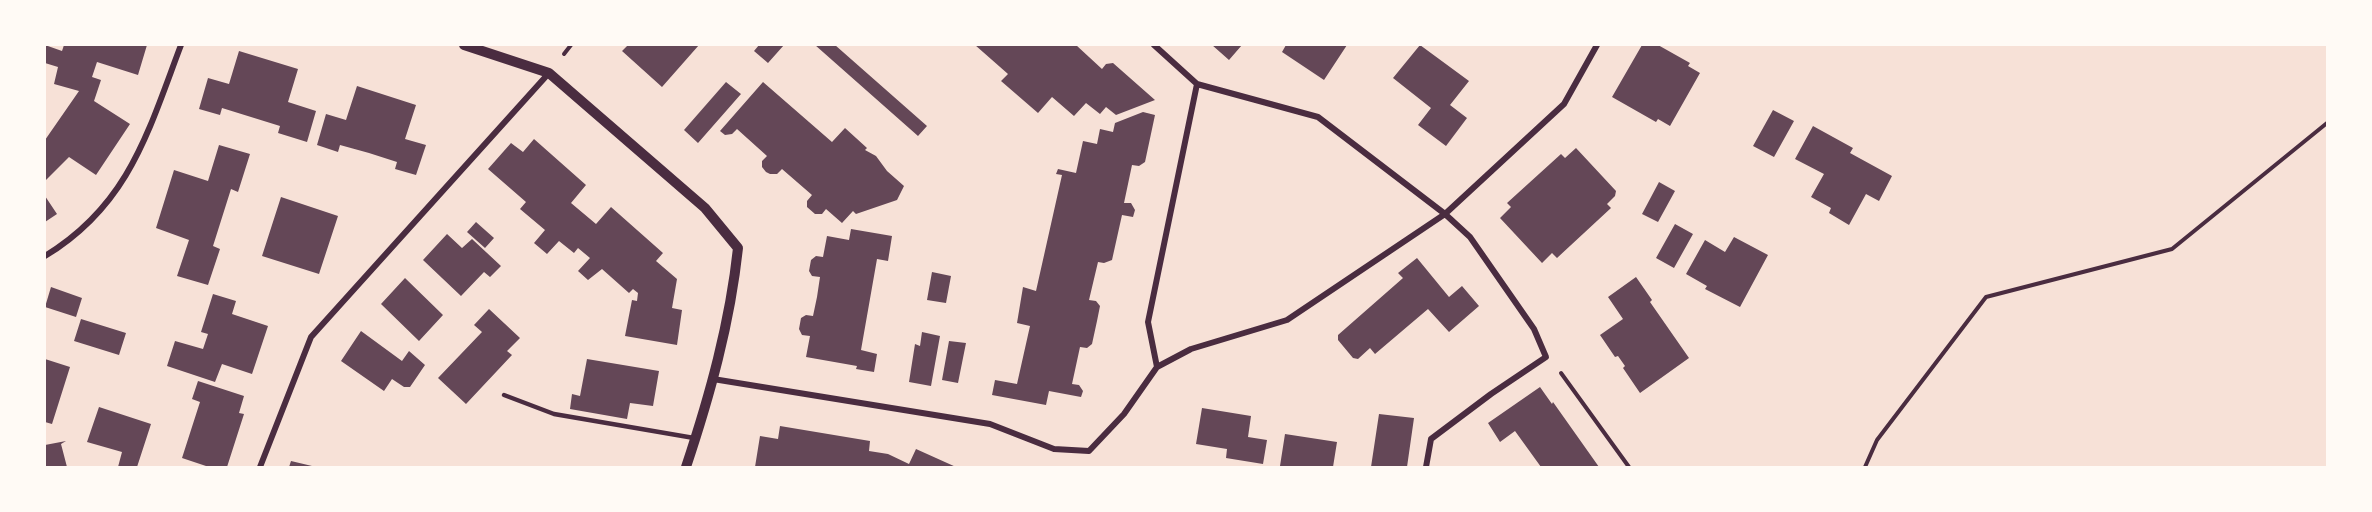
<!DOCTYPE html>
<style>
body{margin:0}
#map{position:relative;width:2372px;height:512px;overflow:hidden;background:#f7e1d7;font-family:Quicksand,sans-serif}
canvas{display:block}
.frame{position:absolute;inset:0;border:46px solid #fffaf5;pointer-events:none}
</style>
<div id="map">
<canvas width="2372" height="512"></canvas>
<div class="frame"></div>
</div>
<script>
const c = document.querySelector('canvas').getContext('2d');
c.lineJoin = 'round';
function fill(path, color) { c.fillStyle = color; c.fill(path, 'evenodd'); }
function strokePath(path, color, width, dash) { c.strokeStyle = color; c.lineWidth = width; c.lineCap = dash ? 'butt' : 'round'; c.setLineDash(dash || []); c.stroke(path); }
const building = new Path2D(`
 M45 45 62 51 64 45H147L138 75 97 62 92 77 101 80 94 101 130 124 96 175 69 157 45 181V140L79 91 54 84 58 67 45 63Z
 M628 45H699L662 87 622 51Z
 M759 45H784L768 63 754 51Z
 M815 45H835L927 126 918 136Z
 M975 45H1076L1102 69 1106 64 1113 63 1155 100 1116 115 1106 107 1100 114 1086 103 1074 116 1052 97 1038 113 1001 81 1008 74Z
 M1212 45H1242L1229 60Z
 M1286 45H1347L1324 80 1282 52Z
 M1420 45 1469 81 1450 105 1467 118 1446 146 1418 125 1431 108 1393 78Z
 M1642 45H1658L1690 63 1688 66 1700 73 1670 126 1658 119 1656 122 1612 97Z
 M239 51 298 69 288 102 316 111 307 142 278 133 280 126 222 108 220 115 199 109 208 78 229 84Z
 M726 82 741 94 698 143 684 130Z
 M763 82 832 142 845 128 867 148 865 150 876 156 887 171 904 186 897 200 856 214 853 211 842 223 826 209 822 214H815L807 207V201L812 195 782 169 777 174H770L766 172 762 167V161L767 156 737 129 732 134 725 135 720 131Z
 M357 86 416 105 405 139 426 145 416 175 395 169 397 162 369 153 340 145 338 152 317 145 326 114 346 120Z
 M1773 110 1794 121 1774 157 1753 146Z
 M1143 112 1155 115 1145 162 1139 166 1132 165 1124 203H1131L1135 210 1133 217 1122 215 1112 260 1104 263 1098 262 1089 300 1096 301 1100 306 1097 321 1092 344 1087 348 1080 347 1072 384 1079 385 1083 391 1081 397 1049 391 1046 405 992 395 995 380 1017 384 1030 326 1017 323 1023 287 1036 291 1062 175 1056 174 1058 169 1076 173 1083 141 1097 144 1100 129 1113 132 1115 123Z
 M1813 126 1853 148 1850 153 1892 176 1879 201 1866 194 1849 225 1829 213 1831 208 1811 197 1824 174 1795 159Z
 M534 139 586 185 571 203 596 224 611 207 663 253 656 261 677 279 672 308 682 310 677 345 625 336 632 300 637 301 638 293 633 289 629 293 602 269 588 280 578 271 590 258 578 248 574 253 559 241 547 254 534 243 545 230 520 209 526 202 488 169 511 143 523 152Z
 M219 145 250 154 238 192 231 189 213 246 220 249 208 285 177 276 189 240 156 228 174 170 208 181Z
 M1576 148 1616 191 1615 196 1607 204 1611 208 1557 258 1552 253 1542 263 1500 218 1511 207 1507 203 1561 154 1565 158Z
 M1659 182 1675 191 1658 222 1642 214Z
 M45 196 57 214 45 222Z
 M281 197 338 216 319 274 262 256Z
 M476 222 494 238 485 248 467 232Z
 M1675 224 1693 234 1674 268 1656 258Z
 M851 229 892 236 888 261 877 259 861 350 877 354 874 372 856 369 857 366 806 357 810 336 802 335 799 329 801 318 806 315 813 316 817 297 820 277 812 276 809 271 811 260 816 256 823 257 827 236 849 240Z
 M447 234 462 248 472 239 501 266 490 277 484 272 461 296 423 260Z
 M1734 237 1768 255 1740 307 1705 289 1707 286 1686 274 1705 240 1725 252Z
 M1417 258 1449 297 1462 286 1479 306 1449 332 1428 309 1375 354 1370 348 1358 359 1353 358 1338 340V335L1403 278 1398 273Z
 M932 272 951 276 946 303 927 300Z
 M1636 277 1652 300 1650 302 1689 358 1640 393 1623 368 1625 366 1618 356 1615 357 1600 335 1623 319 1608 297Z
 M405 278 443 315 419 341 381 304Z
 M51 287 82 298 76 317 45 307Z
 M213 294 236 301 232 314 268 326 252 374 222 364 215 382 167 366 175 341 203 349 208 334 201 332Z
 M489 309 520 338 507 351 512 355 466 404 438 378 482 332 474 325Z
 M81 319 126 333 119 355 74 341Z
 M361 331 402 361 409 351 425 365 410 387H404L392 379 384 391 341 361Z
 M922 332 940 336 931 386 909 382 915 344 920 346Z
 M949 341 966 343 958 383 942 380Z
 M45 359 70 367 52 424 45 422Z
 M587 359 659 371 653 406 630 403 627 419 570 409 572 394 580 396Z
 M198 381 244 396 239 413 244 414 227 467H209L182 458 200 402 192 399Z
 M1540 387 1552 404 1553 402 1599 467H1541L1515 431 1500 442 1488 423Z
 M99 407 151 424 137 467H118L122 452 87 442Z
 M1202 408 1251 416 1248 437 1267 440 1263 464 1226 458 1227 449 1196 444Z
 M1379 414 1414 418 1407 467H1371Z
 M780 426 870 441 869 451 888 454 909 464 916 449 956 467H755L760 436 778 439Z
 M1285 434 1337 442 1333 467 1280 466Z
 M66 441 61 444 67 467H45V445Z
 M291 461 312 466V467H289Z`);
const path = new Path2D(`
 M564 54 571 45
 M1561 373 1629 467
 M1865 467 1877 440 1986 297 2172 249 2327 123`);
const service = new Path2D(`
 M504 395 554 414 694 438`);
const minor = new Path2D(`
 M1197 84 1318 117 1445 214 1470 237 1534 329 1546 357 1491 394 1431 439 1426 467
 M45 256C129 205 148 132 181 45
 M1157 367 1191 349 1287 320 1445 214 1564 104 1597 45
 M713 379 990 424 1054 449 1089 451 1124 414 1157 367 1148 322 1197 84 1154 45
 M260 467 311 337 549 73`);
const tertiary = new Path2D(`
 M464 45 549 73 705 208 738 248C730 323 710 395 686 467`);
fill(building, '#644757');
strokePath(path, '#4a2c40', 4);
strokePath(service, '#4a2c40', 4.5);
strokePath(minor, '#4a2c40', 6);
strokePath(tertiary, '#4a2c40', 10);
</script>
